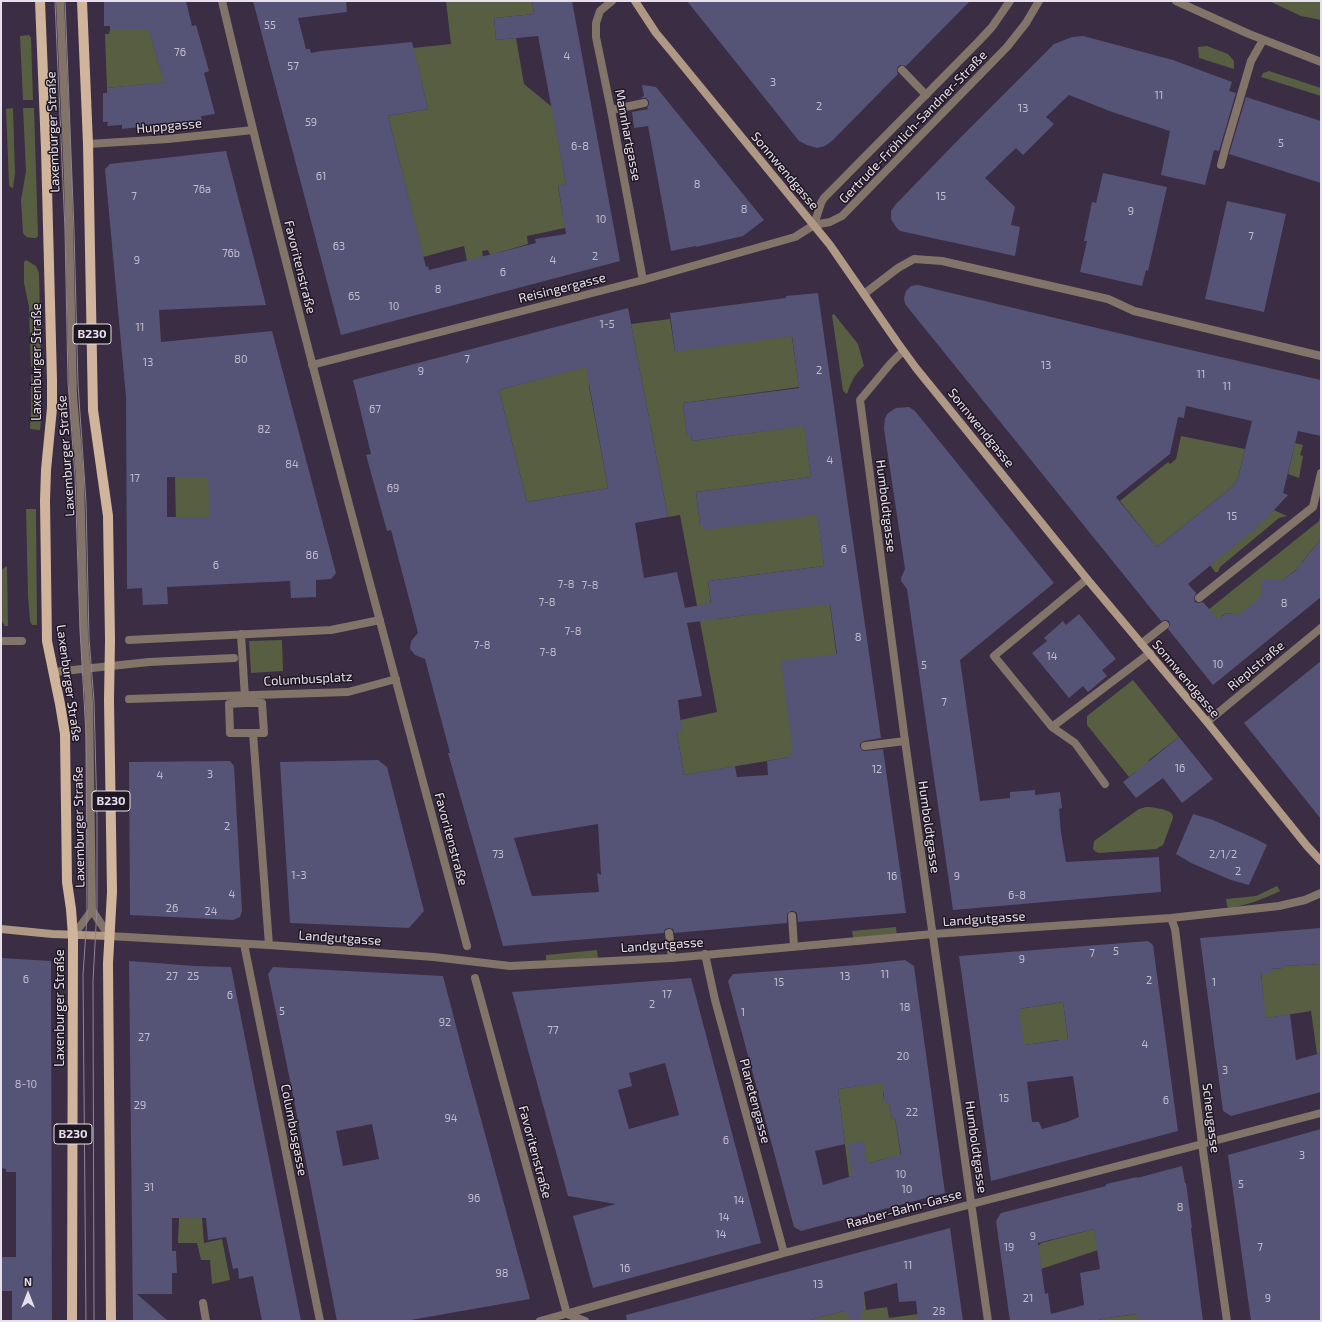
<!DOCTYPE html>
<meta charset="utf-8">
<style>
body{margin:0}
#map{position:relative;width:1322px;height:1322px;overflow:hidden;background:#3b2d43;font-family:"Exo 2",sans-serif}
canvas{display:block}
.frame{position:absolute;inset:0;border:2px solid #e8dfed;pointer-events:none}
.north{position:absolute;left:8px;top:1274px;width:40px;height:40px;-webkit-text-stroke:3px #1f1822;paint-order:stroke;rotate:0deg;font-size:11px;font-weight:700;line-height:16px;text-align:center;color:#e8dfed}
.north::after{content:'';display:block;margin:auto;width:14px;height:18px;background:#e8dfed;clip-path:polygon(50% 0,100% 100%,50% 72%,0 100%)}
</style>
<div id="map">
<canvas width="1322" height="1322"></canvas>
<div class="frame"></div>
<div class="north">N</div>
</div>
<script>
const c = document.querySelector('canvas').getContext('2d');
c.lineJoin = 'round';
function fill(path, color) { c.fillStyle = color; c.fill(path, 'evenodd'); }
function strokePath(path, color, width, dash) { c.strokeStyle = color; c.lineWidth = width; c.lineCap = dash ? 'butt' : 'round'; c.setLineDash(dash || []); c.stroke(path); }
function drawText(font, color, halo, rows, align = 'center') {
  c.font = font + ' "Exo 2",sans-serif'; c.lineWidth = 3; c.setLineDash([]); c.textBaseline = 'middle'; c.strokeStyle = halo; c.fillStyle = color; for (const [text, x, y, turn = 0] of rows) {
    c.save(); c.translate(x, y); c.rotate((+turn || 0) * Math.PI / 180); c.textAlign = isNaN(turn) ? turn : align; if (halo) c.strokeText(text, 0, 0); c.fillText(text, 0, 0); c.restore();
  }
}
const green = new Path2D(`
 M446 1H532L534 14 494 18 496 40 516 38 524 84 552 107 566 184 558 186 563 216 574 226 527 236 528 244 490 255 488 250 482 251 483 257 467 261 464 246 423 257 388 116 428 109 413 48 451 44Z
 M1269 1H1321V20L1301 16Z
 M152 21 150 33 162 74 166 75 168 82 107 88 105 34H109L110 30H145Z
 M29 35 31 38 33 100H23L20 36Z
 M1207 46 1228 54 1234 61V69L1199 58 1198 47Z
 M1269 71 1321 88V96L1261 77 1263 73Z
 M13 108 15 173 13 188 10 187 9 184 6 109Z
 M23 108H34L38 236 36 238C30 238 26 238 23 233L21 200 26 171Z
 M26 260 36 266 39 273 41 367H31L29 307 24 283V262Z
 M788 310 799 387 683 403 687 435H691L692 441 779 429 801 399 811 477 696 492 700 525 814 489 824 566 708 581 712 613H716L717 619 804 607 826 577 837 658 793 753H790V757L684 775 677 733 680 720 717 712 680 515 668 517 631 324 670 319 675 352Z
 M834 314 858 344 864 366C855 374 851 382 847 394L843 391 832 315Z
 M591 365 589 386 608 488 527 502 499 390Z
 M31 375H41L42 411 40 430 30 429 31 409Z
 M1181 436 1245 449 1238 478 1232 487 1157 547 1120 501 1168 462 1170 464 1176 459Z
 M1295 443 1303 445 1300 455 1303 456 1299 478 1288 474Z
 M175 477H208L244 521 176 523Z
 M26 509H36L37 625H32L30 621 28 596Z
 M1274 510 1287 516 1279 518 1220 567 1218 572H1215L1210 565Z
 M1321 513V539L1302 562 1303 564 1236 618 1233 614 1226 613 1221 616 1222 623 1203 614 1319 521Z
 M7 566 8 626H5L1 620V570Z
 M282 640 283 671 251 673 249 641Z
 M1133 680 1179 737 1149 760 1147 787 1135 772 1129 777 1087 725V716Z
 M1146 807C1152 807 1165 809 1170 812 1173 814 1173 816 1173 818L1163 845 1156 849 1099 853 1096 852 1093 849 1094 841 1139 809Z
 M1277 886 1280 891C1264 899 1247 905 1229 908L1227 906 1226 899 1256 896Z
 M896 927 897 936 855 939 853 937 852 931Z
 M597 950 598 959 546 960V955Z
 M1320 964 1321 976V1053L1317 1054 1311 1011 1248 1021 1264 1008 1261 970 1265 974H1271V969L1283 968 1284 966Z
 M1063 1002 1070 1055 1060 1056 1058 1040 1019 1046 1007 1011Z
 M891 1081 883 1093 884 1100 889 1104 892 1119 895 1118 901 1157 884 1159 870 1163 872 1170 849 1177 838 1089Z
 M179 1218H202L204 1243 222 1239 230 1280 212 1284 210 1260H201L197 1243H178Z
 M1094 1229 1098 1250 1041 1269 1038 1246 1041 1243Z
 M864 1292 866 1310 887 1307 889 1318 918 1314V1321H857Z
 M851 1309 853 1321H806Z
 M1153 1312 1154 1321H1094L1107 1318Z`);
const building = new Path2D(`
 M104 1H186L192 26 196 25 209 71 204 73 215 114 201 116 202 120 175 123 122 129V125L107 126 108 122H103V93H107V88L164 82 149 30H110V26H104Z
 M253 1H346L347 12 298 18 306 49H310L311 53 321 51 412 42 428 109 388 116 426 267 428 266 429 270 536 243 535 239 566 234 558 185 566 184 538 36 496 40 494 18 534 14 532 1H572L620 261 341 335Z
 M687 1H970L906 66 901 65 898 66 897 71 898 74 832 141 825 146 817 148 807 145 799 141Z
 M1083 36 1173 60 1232 82 1229 91 1236 93 1219 151 1214 150 1205 185 1161 175 1170 131 1112 112 1069 95 1046 117 1054 124 1023 155 1016 148 985 178 1015 207 1011 225 1020 227 1015 256 900 231 896 227 891 219V211L896 204 961 137 1054 44 1072 37Z
 M642 85 656 87 764 220 743 236 696 247V246L671 251 648 126 634 128 632 112 648 109 647 108 649 104V101L646 98H640L644 96Z
 M1246 97 1321 121V183L1229 154Z
 M226 151 266 305 159 310 161 342 272 331 336 573 331 579 316 580V597L291 598 290 581 167 587 168 604 143 605 142 588 127 589 126 397 105 169 110 164ZM167 477H208L210 517H167Z
 M1103 173 1167 187 1148 271 1146 270 1142 286 1080 272 1087 241H1084L1092 202 1096 203Z
 M1227 201 1286 214 1264 312 1205 299Z
 M918 285 1143 339 1321 380V436L1298 431 1283 493 1288 495 1263 522 1188 584 1196 593 1194 598 1195 602 1199 603 1203 602 1218 619 1226 613 1239 615 1261 596V580L1284 579 1295 571 1321 539V597L1213 685 1168 629 1170 625 1169 621 1165 620 1161 621 905 304 904 298 906 291 911 286ZM1186 406 1252 421 1238 478 1232 487 1157 547 1116 497 1170 454 1178 417 1184 418Z
 M818 293 881 738 864 741 860 744V747L863 751H865L883 749 906 913 798 922 797 913 794 911H791L787 914V923L674 933 673 929 669 928 665 929 664 933 503 946 448 753H450L425 659 415 655 410 649 411 641 418 633 391 530 387 531 366 455 371 454 353 380 628 308 668 517 635 523 644 578 677 572 685 608 711 603 708 581 824 566 817 515 705 530 704 525H700L696 492 811 477 804 426 692 441 691 435 687 436 683 403 799 388 792 336 675 352 670 313 786 298V296ZM586 367 608 488 527 502 499 390ZM830 604 837 654 781 661 793 753H790V757L767 761 768 775 737 777 735 766 684 775 677 733 682 732 678 700 702 696 687 623ZM598 824 601 875 597 873 599 892 532 896 514 838Z
 M909 407 915 411 1054 583 960 660 980 801 1010 798V792L1035 790V795L1060 792 1062 808 1059 809 1061 832 1066 862 1159 857 1161 892 953 910 907 589 901 581V578L905 569 884 429 885 418 888 413 896 408Z
 M1079 614 1116 659 1102 670 1107 676 1088 692 1083 686 1069 698 1032 653 1047 641 1044 638 1063 621 1066 625Z
 M1321 661V819L1244 723Z
 M1179 737 1213 779 1182 803 1163 778 1136 798 1123 782Z
 M378 760 387 767 424 911 409 928 290 923 280 762Z
 M230 761 234 766 242 911 240 917 233 920 130 915 129 762Z
 M1193 814 1213 820 1254 838 1267 845 1249 885 1231 880 1191 863 1176 854Z
 M1321 928V964L1284 966V968L1271 969V974H1261L1266 1018 1290 1014 1296 1060 1321 1053V1092L1231 1116 1223 1111 1200 938Z
 M1148 941 1153 945 1178 1131 991 1181 959 956ZM1063 1002 1068 1039 1024 1045 1019 1009ZM1073 1076 1079 1117 1067 1122 1042 1129 1039 1122H1032L1027 1082Z
 M1 958 51 961 52 1321H12V1291H1V1257H16V1172H6V1169L1 1168Z
 M905 960 914 966 945 1193 801 1231 794 1227 728 981 733 974 858 965ZM883 1083 884 1101 889 1104 892 1119 895 1118 901 1154 867 1164 864 1141 848 1144 852 1176 823 1185 815 1151 845 1144 838 1089Z
 M129 961 195 966 231 967 301 1321H262L253 1276 239 1279 238 1268 233 1269 226 1237 208 1240 206 1218H172V1251H176L177 1273H172V1294H137L168 1321H133Z
 M273 967 443 976 467 1068 530 1299 405 1321H337L291 1085 268 974ZM372 1124 379 1159 343 1166 336 1131Z
 M691 978 761 1243 593 1288 573 1216 616 1204 568 1196 512 992ZM665 1063 679 1115 629 1129 618 1090 632 1086 629 1073Z
 M1321 1129V1321H1251L1228 1155Z
 M1182 1166 1185 1183H1186L1192 1228H1191L1203 1321H1138L1137 1314 1107 1318 1094 1321H1010L996 1221 1001 1213 1106 1186V1184L1137 1177V1178ZM1094 1229 1100 1269 1080 1273 1084 1305 1051 1314 1048 1293 1045 1294 1038 1243Z
 M950 1228 963 1321H918L916 1301 899 1302 897 1283 864 1292V1305L860 1321H853L844 1311 806 1321H627L626 1315Z`);
const lane = new Path2D(`
 M60 1 68 179 73 396 80 476 84 634 89 702 92 910
 M902 70 926 95
 M611 110 644 103
 M1221 165 1226 146 1251 61 1263 40
 M864 294 898 268 914 259 942 261 1108 299 1134 311 1321 356
 M1087 579 994 656 1052 727 1150 653
 M1199 598 1313 507 1321 473
 M1141 644 1165 625
 M54 672 149 662 234 658
 M1052 727 1075 743 1105 784
 M865 746 905 741
 M92 910 109 936
 M792 916 794 946
 M669 933 672 958
 M73 936 92 910`);
const street = new Path2D(`
 M222 1C297 318 383 632 467 946
 M612 1 600 11 596 23V37L611 110 643 280
 M1176 1 1249 34 1321 62
 M88 144 168 139 253 130
 M814 225 821 203 824 198 978 42 992 27 1010 1
 M903 351 891 363 860 400 905 741 988 1321
 M312 365 643 280 795 237 814 225 830 222 842 216 1007 47 1026 23 1039 1
 M241 634 245 698
 M129 640 331 630 380 620
 M1 641H22
 M129 699 348 692 396 679
 M245 703H262L264 733H230L229 704Z
 M1207 722 1321 628
 M253 733 269 945
 M1171 918 1175 929 1202 1144 1227 1321
 M109 936 269 945 434 957 510 966 672 958 933 934 1171 918 1279 906 1305 900 1321 893
 M244 944 320 1321
 M705 954 715 1000 784 1253
 M475 978 567 1314 585 1321
 M203 1303 206 1321
 M540 1321 784 1253 1321 1113`);
const secondary = new Path2D(`
 M635 1 656 33 671 51 830 245 897 342 916 368 1087 579 1207 722 1307 846 1321 861
 M1 929 52 934 109 936`);
const primary = new Path2D(`
 M40 1 46 149 52 380V408L46 470 45 501 47 641 60 704 65 734 67 882 71 909 73 936 72 1321
 M82 1 88 144 93 410 108 516 110 640 109 700 112 892 108 963 111 1321`);
const tram = new Path2D(`
 M55 1 65 230 68 382 75 476 80 630 86 734 87 916 83 975 86 1321
 M65 1 74 230 78 384 86 502 89 638 94 701 97 816V907L93 981 94 1321`);
const numberNames = [
 ["55",270,25],
 ["76",180,52],
 ["4",567,56],
 ["57",293,66],
 ["3",773,82],
 ["11",1159,95],
 ["2",819,106],
 ["13",1023,108],
 ["59",311,122],
 ["5",1281,143],
 ["6-8",580,146],
 ["61",321,176],
 ["8",697,184],
 ["76a",202,189],
 ["7",134,196],
 ["15",941,196],
 ["8",744,209],
 ["9",1131,211],
 ["10",601,219],
 ["7",1251,236],
 ["63",339,246],
 ["76b",231,253],
 ["2",595,256],
 ["9",137,260],
 ["4",553,260],
 ["6",503,272],
 ["8",438,289],
 ["65",354,296],
 ["10",394,306],
 ["1-5",607,324],
 ["11",140,327],
 ["80",241,359],
 ["7",467,359],
 ["13",148,362],
 ["13",1046,365],
 ["2",819,370],
 ["9",421,371],
 ["11",1201,374],
 ["11",1227,386],
 ["67",375,409],
 ["82",264,429],
 ["4",830,460],
 ["84",292,464],
 ["17",135,478],
 ["69",393,488],
 ["15",1232,516],
 ["6",844,549],
 ["86",312,555],
 ["6",216,565],
 ["7-8",566,584],
 ["7-8",590,585],
 ["7-8",547,602],
 ["8",1284,603],
 ["7-8",573,631],
 ["8",858,637],
 ["7-8",482,645],
 ["7-8",548,652],
 ["14",1052,656],
 ["10",1218,664],
 ["5",924,665],
 ["7",944,702],
 ["16",1180,768],
 ["12",877,769],
 ["3",210,774],
 ["4",160,775],
 ["2",227,826],
 ["73",498,854],
 ["2/1/2",1223,854],
 ["2",1238,871],
 ["1-3",299,875],
 ["16",892,876],
 ["9",957,876],
 ["4",232,894],
 ["6-8",1017,895],
 ["26",172,908],
 ["24",211,911],
 ["5",1116,951],
 ["7",1092,953],
 ["9",1022,959],
 ["11",885,974],
 ["27",172,976],
 ["25",193,976],
 ["13",845,976],
 ["6",26,979],
 ["2",1149,980],
 ["15",779,982],
 ["1",1214,982],
 ["17",667,994],
 ["6",230,995],
 ["2",652,1004],
 ["18",905,1007],
 ["5",282,1011],
 ["1",743,1012],
 ["92",445,1022],
 ["77",553,1030],
 ["27",144,1037],
 ["4",1145,1044],
 ["20",903,1056],
 ["3",1225,1070],
 ["8-10",26,1084],
 ["15",1004,1098],
 ["6",1166,1100],
 ["29",140,1105],
 ["22",912,1112],
 ["94",451,1118],
 ["6",726,1140],
 ["3",1302,1155],
 ["10",901,1174],
 ["5",1241,1184],
 ["31",149,1187],
 ["10",907,1189],
 ["96",474,1198],
 ["14",739,1200],
 ["8",1180,1207],
 ["14",724,1217],
 ["14",721,1234],
 ["9",1033,1236],
 ["19",1009,1247],
 ["7",1260,1247],
 ["11",908,1265],
 ["16",625,1268],
 ["98",502,1273],
 ["13",818,1284],
 ["21",1028,1298],
 ["9",1268,1298],
 ["28",939,1311]
];
const shields = [
 [92,334,38],
 [111,801,38],
 [73,1134,38]
];
const shieldNames = [
 ["B230",92,334],
 ["B230",111,801],
 ["B230",73,1134]
];
const streetNames = [
 ["Huppgasse",169,126,-5],
 ["Gertrude-Fröhlich-Sandner-Straße",913,127,-46],
 ["Laxemburger Straße",53,132,-92],
 ["Mannhartgasse",628,135,79],
 ["Sonnwendgasse",785,171,50],
 ["Favoritenstraße",300,267,76],
 ["Reisingergasse",562,288,-14],
 ["Laxenburger Straße",37,362,-90],
 ["Sonnwendgasse",981,428,51],
 ["Laxemburger Straße",66,456,-94],
 ["Humboldtgasse",886,506,83],
 ["Rieplstraße",1256,666,-40],
 ["Columbusplatz",308,679,-3],
 ["Sonnwendgasse",1186,679,50],
 ["Laxenburger Straße",69,683,82],
 ["Laxemburger Straße",79,827,-91],
 ["Humboldtgasse",929,827,82],
 ["Favoritenstraße",451,839,75],
 ["Landgutgasse",984,919,-4],
 ["Landgutgasse",340,938,4],
 ["Landgutgasse",662,945,-4],
 ["Laxenburger Straße",60,1008,-90],
 ["Planetengasse",755,1101,75],
 ["Scheugasse",1211,1118,83],
 ["Columbusgasse",294,1130,79],
 ["Humboldtgasse",976,1147,82],
 ["Favoritenstraße",535,1152,75],
 ["Raaber-Bahn-Gasse",904,1209,-15]
];
fill(green, '#585e41');
fill(building, '#555376');
strokePath(lane, '#827468', 8);
strokePath(street, '#827468', 8);
strokePath(secondary, '#af9985', 8);
strokePath(primary, '#d1b49c', 10);
strokePath(tram, '#908597', 1);
drawText('11px', '#c3bccf', null, numberNames);
for (const [x, y, w] of shields) { const box = new Path2D(); box.roundRect(x - w / 2, y - 10, w, 20, 3); c.fillStyle = '#1f1822'; c.fill(box); strokePath(box, '#e8dfed', 1); }
drawText('bold 12px', '#e8dfed', null, shieldNames);
drawText('13px', '#e8dfed', '#1f1822', streetNames);
</script>
